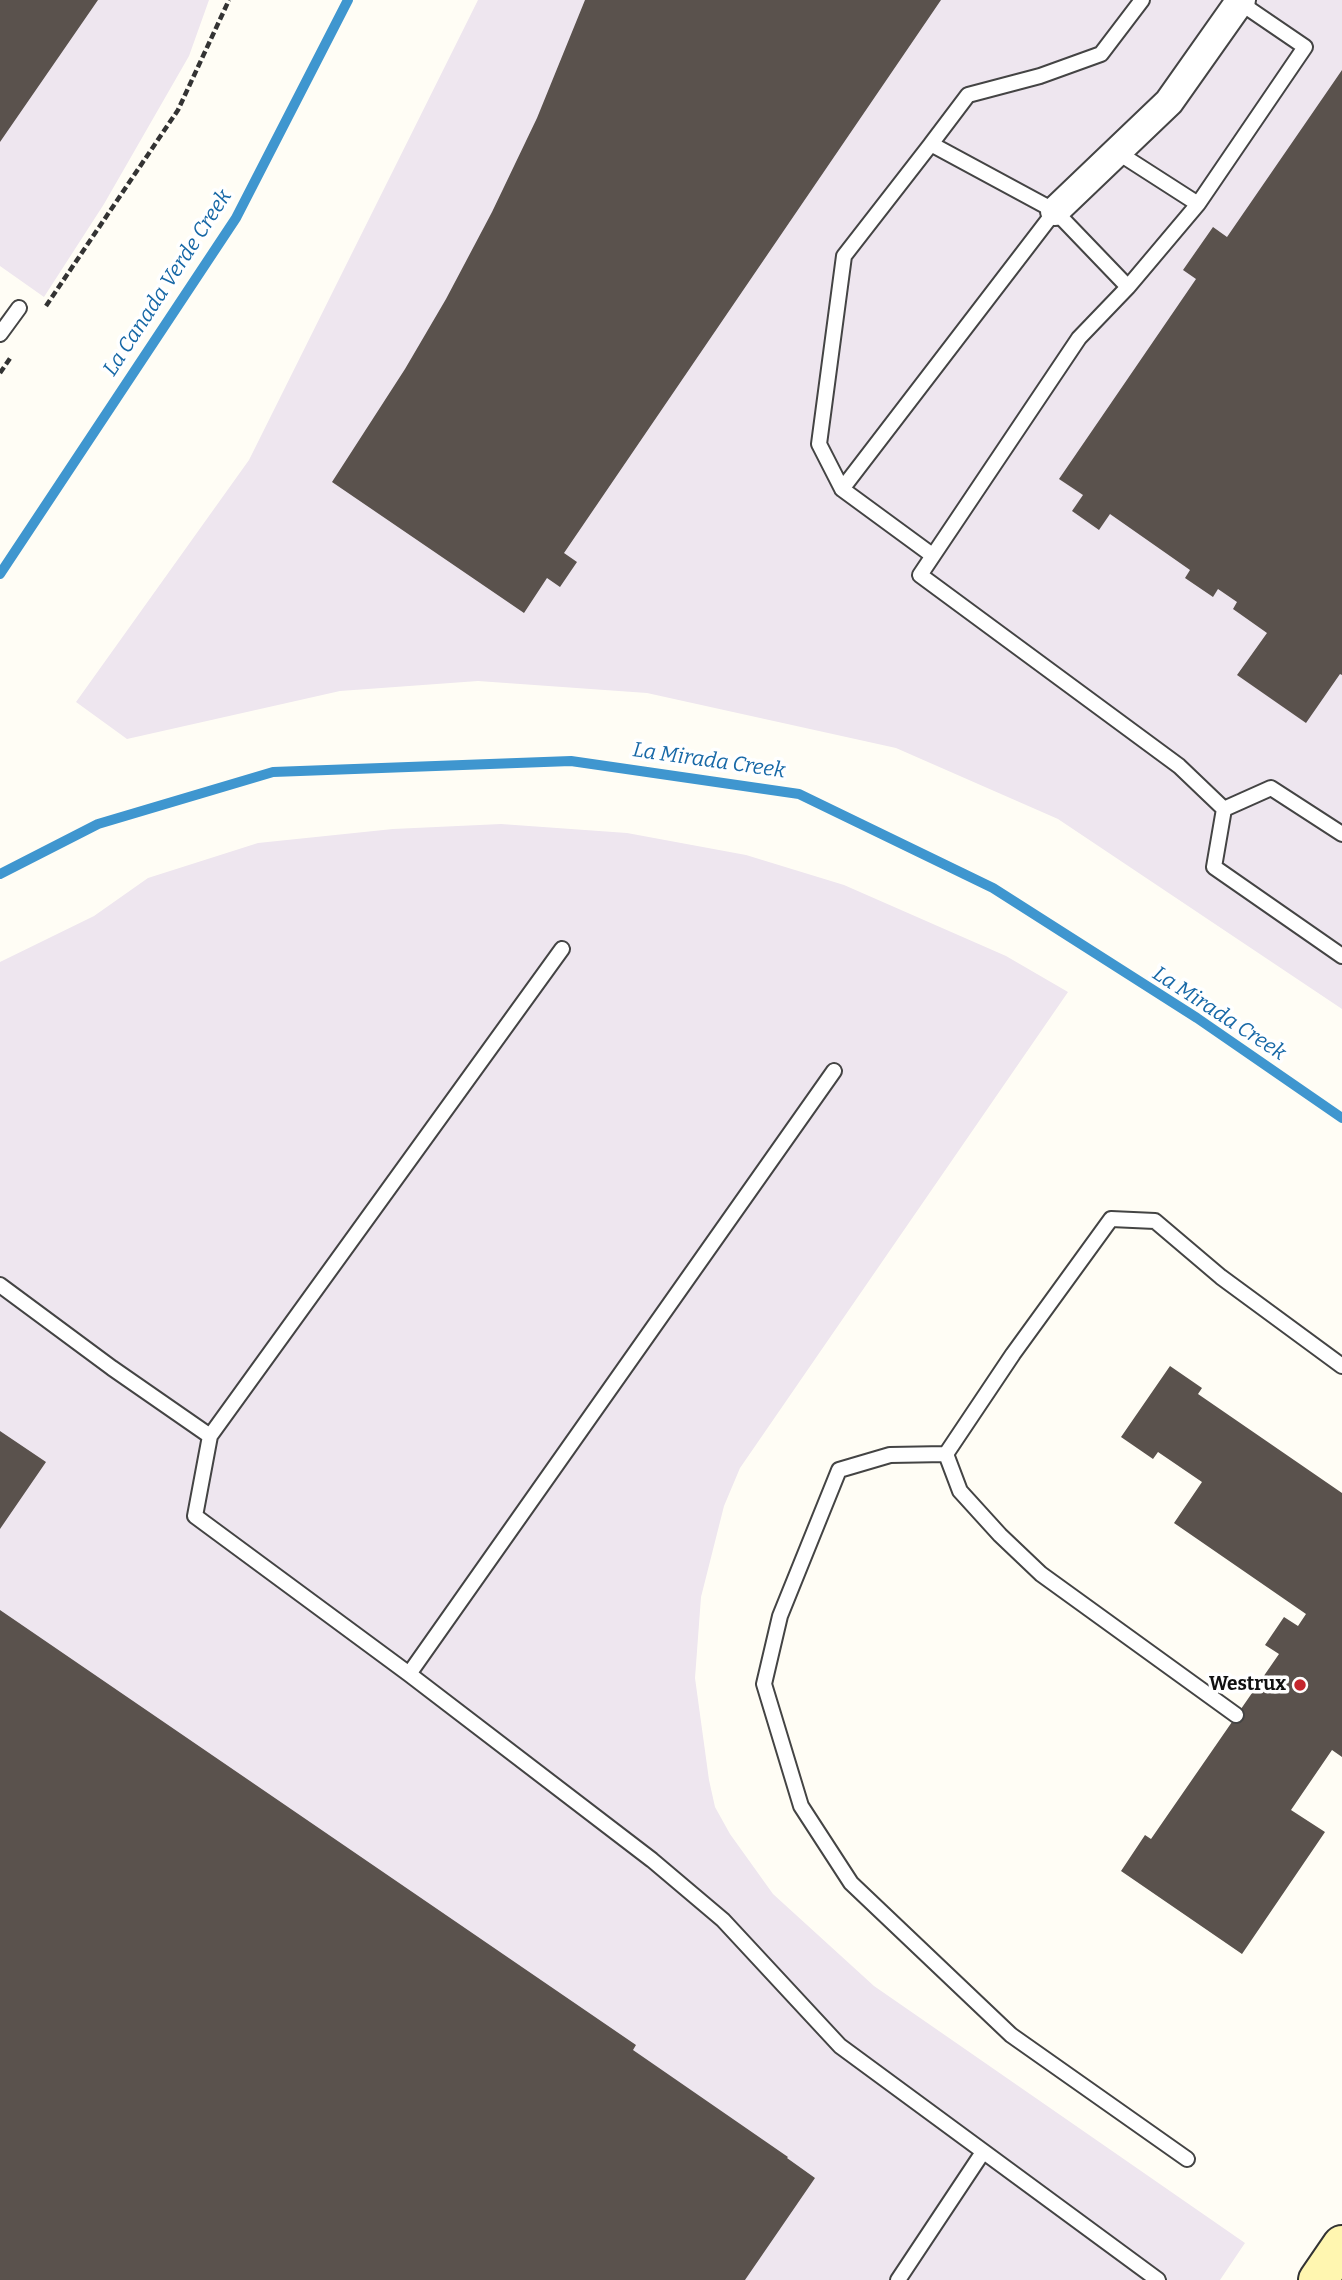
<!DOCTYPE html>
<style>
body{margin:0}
canvas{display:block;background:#fffdf5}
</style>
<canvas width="1342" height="2280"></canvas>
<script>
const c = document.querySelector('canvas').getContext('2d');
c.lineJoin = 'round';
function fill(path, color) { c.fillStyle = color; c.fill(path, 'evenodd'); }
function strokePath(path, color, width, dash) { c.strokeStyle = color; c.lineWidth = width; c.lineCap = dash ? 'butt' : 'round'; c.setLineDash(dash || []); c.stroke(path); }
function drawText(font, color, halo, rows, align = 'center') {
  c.font = font + ' Bitter,serif'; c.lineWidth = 7; c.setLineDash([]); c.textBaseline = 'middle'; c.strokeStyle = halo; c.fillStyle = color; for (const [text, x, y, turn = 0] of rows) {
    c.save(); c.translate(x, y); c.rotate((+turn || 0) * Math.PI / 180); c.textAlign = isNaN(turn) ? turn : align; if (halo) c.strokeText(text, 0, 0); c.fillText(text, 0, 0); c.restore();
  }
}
const industrial = new Path2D(`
 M0 0H209L189 56 104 204 44 297 0 266Z
 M478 0H1342V1009L1058 819 896 748 647 693 478 681 340 691 127 739 76 702 249 460Z
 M501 824 627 833 746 855 844 885 1006 956 1068 992 740 1468 724 1506 701 1597 695 1678 709 1780 715 1807 730 1834 773 1894 874 1986 1245 2243 1220 2280H0V962L94 916 148 878 258 843 393 829Z`);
const stream = new Path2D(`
 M0 574 236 218 348 0
 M0 874 98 824 273 772 571 761 799 794 993 888 1197 1018 1342 1118`);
const building = new Path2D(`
 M0 0H98L0 142Z
 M585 0H941L564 553 577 562 560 587 547 578 524 613 332 482 405 369 446 299 492 212 537 118Z
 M1342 70V675L1340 674 1306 723 1237 675 1267 633 1233 609 1237 602 1218 589 1213 597 1185 578 1190 570 1110 514 1099 530 1072 511 1083 495 1059 479 1196 279 1183 270 1213 227 1227 237Z
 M1170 1366 1202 1388 1198 1394 1342 1493V1757L1332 1750 1291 1810 1325 1832 1242 1954 1121 1871 1145 1835 1151 1839 1279 1654 1265 1645 1284 1617 1298 1626 1306 1614 1174 1523 1202 1482 1158 1452 1153 1459 1121 1437Z
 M0 1431 46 1462 0 1529Z
 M0 1610 636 2045 633 2050 788 2157 787 2158 815 2178 745 2280H0Z`);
const path = new Path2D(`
 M46 306 178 110 229 0
 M0 373 11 357`);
const service = new Path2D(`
 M931 144 968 95 1040 76 1101 54 1142 0
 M1117 152 1198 204 1305 47 1239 2
 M1128 287 1198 204
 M0 334 19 308
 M842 489 1055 211
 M932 555 842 489 819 444 844 256 931 144 1055 211 1128 287 1079 338 920 575 1179 766 1224 809
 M1342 834 1271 788 1224 809 1214 867 1342 956
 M562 949 210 1436 195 1516 409 1674 652 1860 723 1920 840 2046 1158 2280
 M0 1285 112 1368 210 1436
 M946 1454 960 1491 1000 1535 1041 1574 1236 1715
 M409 1674 834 1071
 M1187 2159 1011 2035 851 1883 801 1806 764 1684 780 1616 839 1470 890 1455 946 1454 1013 1354 1111 1219 1155 1221 1221 1277 1342 1366
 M898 2280 983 2152`);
const minor = new Path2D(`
 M1055 211 1169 102 1241 0`);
const secondary = new Path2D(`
 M1318 2280 1342 2245`);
const markers = [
 [1300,1685,7,"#c4262e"]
];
const poiNames = [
 ["Westrux",1286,1685]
];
const waterNames = [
 ["La Canada Verde Creek",168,283,-57],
 ["La Mirada Creek",709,761,8],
 ["La Mirada Creek",1219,1014,33]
];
fill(industrial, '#eee6ef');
strokePath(stream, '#3f96cf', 10);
fill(building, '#5a524d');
strokePath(service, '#444', 18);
strokePath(minor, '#444', 32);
strokePath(secondary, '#333', 42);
strokePath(path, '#333', 4.5, [7, 3.5]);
strokePath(service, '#fff', 14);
strokePath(minor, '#fff', 28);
strokePath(secondary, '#fff6b0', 38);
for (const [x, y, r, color] of markers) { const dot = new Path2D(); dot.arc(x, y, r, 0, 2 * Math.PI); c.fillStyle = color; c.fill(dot); strokePath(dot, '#fff', 2.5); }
drawText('bold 19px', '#111', '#fff', poiNames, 'right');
drawText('italic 21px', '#1768a6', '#fff', waterNames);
</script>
